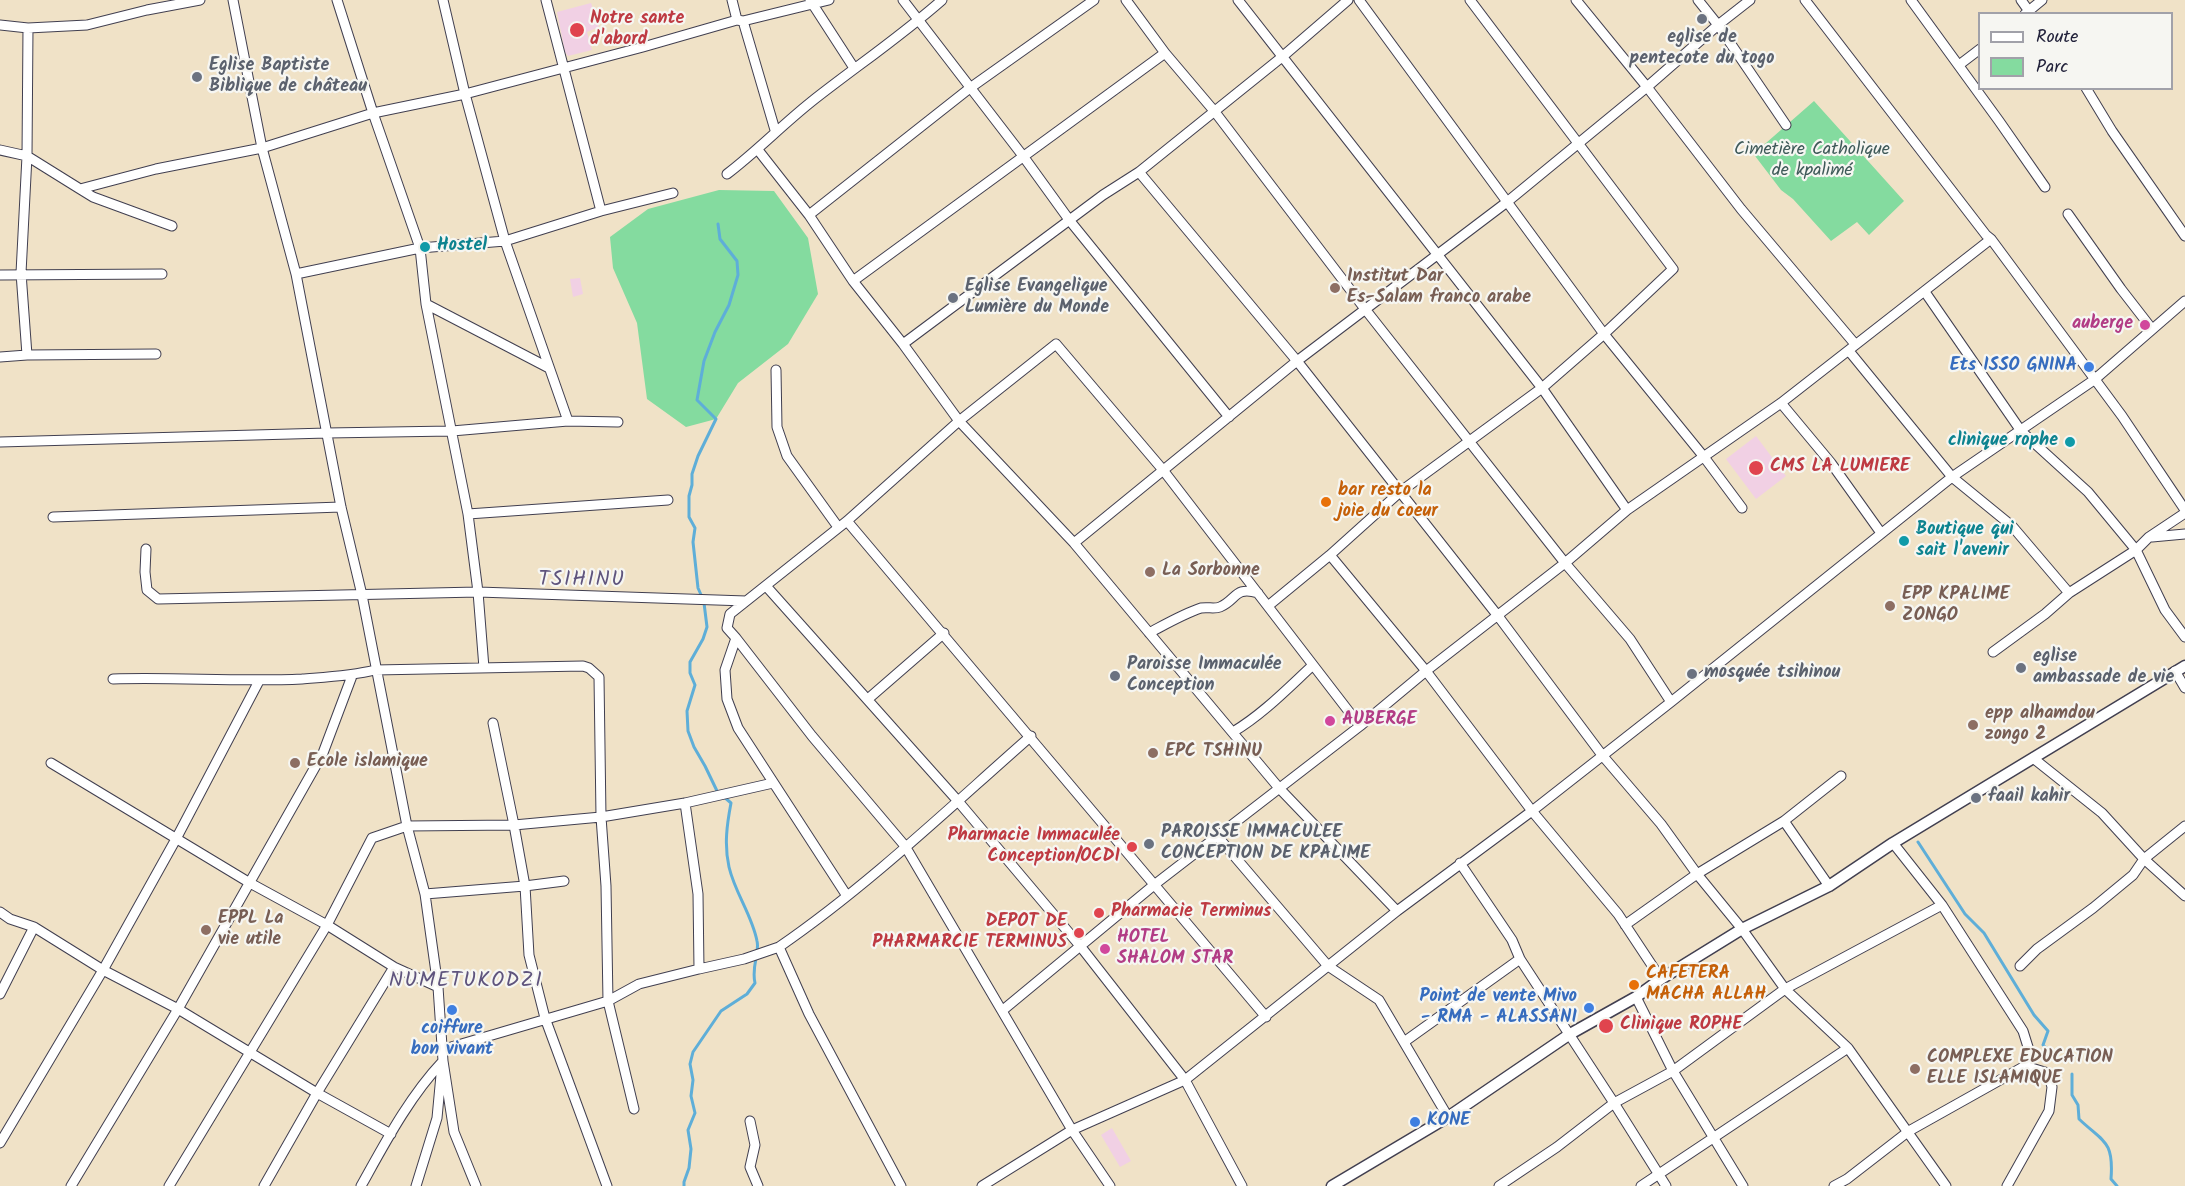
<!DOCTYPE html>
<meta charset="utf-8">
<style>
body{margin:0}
#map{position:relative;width:2185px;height:1186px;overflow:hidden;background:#f0e2c7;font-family:Kalam,sans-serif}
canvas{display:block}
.legend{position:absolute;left:1978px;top:12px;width:195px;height:78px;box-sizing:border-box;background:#f6f6f2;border:2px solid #a1a1a9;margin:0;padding:8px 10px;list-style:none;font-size:18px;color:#22223b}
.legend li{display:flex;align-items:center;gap:12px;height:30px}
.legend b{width:30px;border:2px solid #a1a1a9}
</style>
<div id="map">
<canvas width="2185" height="1186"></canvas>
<ul class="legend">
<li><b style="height:8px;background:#fff"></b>Route</li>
<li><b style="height:16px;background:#84db9f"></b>Parc</li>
</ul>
</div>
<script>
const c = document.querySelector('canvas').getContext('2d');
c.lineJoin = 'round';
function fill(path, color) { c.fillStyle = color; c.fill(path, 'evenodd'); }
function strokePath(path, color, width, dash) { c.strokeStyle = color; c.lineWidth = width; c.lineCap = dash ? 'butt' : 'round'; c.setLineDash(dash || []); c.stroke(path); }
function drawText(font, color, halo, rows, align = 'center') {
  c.font = font + ' Kalam,sans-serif'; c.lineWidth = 4.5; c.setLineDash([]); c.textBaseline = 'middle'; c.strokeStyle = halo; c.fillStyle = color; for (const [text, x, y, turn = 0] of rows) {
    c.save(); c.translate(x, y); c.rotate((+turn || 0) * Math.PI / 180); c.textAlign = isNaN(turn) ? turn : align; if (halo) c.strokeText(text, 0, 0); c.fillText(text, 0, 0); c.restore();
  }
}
const built = new Path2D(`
 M591 3 599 27 587 32 592 50 568 56 565 52 557 12Z
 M580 278 583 294 573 297 570 279Z
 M1756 436 1786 476 1756 499 1726 459Z
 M1112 1128 1131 1161 1120 1167 1101 1135Z`);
const green = new Path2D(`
 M1814 101 1904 201 1869 235 1857 222 1831 241 1793 199 1781 190 1752 152 1766 143Z
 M719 190 774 191 808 238 818 294 788 344 738 383 716 419 686 427 647 399 637 323 613 268 610 237 648 209Z`);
const stream = new Path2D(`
 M702 597 698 588 693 542 695 528 689 517V496L692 485V474L698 456 716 419 697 400 704 361 715 332 729 305 738 275 737 261 720 239 718 224
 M704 603 707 627 703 639 690 662V673L695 685 687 711 688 731 694 747 705 766 718 793
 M1918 842 1965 914 1984 933 2034 1015 2048 1031 2043 1045 2056 1057
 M2072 1074V1095L2078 1105 2079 1119C2103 1142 2114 1140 2111 1179L2117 1186
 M684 1186V1182L689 1168 691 1149 688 1130 695 1113 691 1096 693 1080 690 1064 693 1052 721 1011 747 994 755 983C751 966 760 953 757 941 752 915 735 893 729 867 724 845 727 824 731 803L723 796`);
const minor = new Path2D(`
 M233 0 262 148 296 274 341 507 362 595 407 826 425 894 438 987 443 1061 454 1132 476 1186
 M337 0 373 113 420 248 426 304 468 514 478 592 484 668
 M546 0 601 211
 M732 0 737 20
 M810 0 854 68
 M903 0 1023 156 1070 221 1229 417
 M1126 0 1165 53 1215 112 1365 309 1565 563 1630 639 1671 702
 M1238 0 1542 388 1627 510
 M1359 0 1604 334 1704 457 1742 508
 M1576 0 1647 87 1741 209 1855 344
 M1698 0 1718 25 1786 125
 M1805 0 1986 235 1991 239 2122 416 2185 510
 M1911 0 1999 121 2045 187
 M2021 0 2031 14
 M2025 14 2042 0
 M743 21 775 130
 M0 25 28 28 87 25 147 10 200 0
 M1959 65 1980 49
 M2086 88 2112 131 2185 236
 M0 150 27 156 80 189 156 169 262 148 373 113 465 94 643 47 737 20 743 21 829 0
 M758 150 809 215 853 281 903 344 959 421 1074 543 1297 361 1507 202 1647 87 1718 25 1750 0
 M1139 172 1297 361 1498 616 1602 755 1661 824 1697 874 1742 929 1785 989 1848 1048 1946 1186
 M727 174C756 152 781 126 811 102 854 68 900 37 942 0
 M80 189 93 197 172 226
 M2068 214 2121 289 2152 329
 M809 215 970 88 1094 0
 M296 274 420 248 505 241 601 211 673 193
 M0 275 162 274
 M853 281 1165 53
 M1925 292 2021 431 2088 492 2136 550 2165 610 2185 637
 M426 304 549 368
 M903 344 1103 195 1139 172 1282 57 1348 0
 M1849 351 1952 477 2012 526 2069 593
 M27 355 21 273 27 156 28 28
 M0 357 27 355 156 354
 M776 370 777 427 787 456 838 527
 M1781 403 1831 463 1881 533
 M568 421 618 422
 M0 442 327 433 452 431 568 421 505 241 465 94 443 0
 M468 514 668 500
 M53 517 341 507
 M847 521 1266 1017
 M2152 537 2185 534
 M1074 543 1279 788 1397 911
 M146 549 145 572 147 590 158 599 478 592 746 601
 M1330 555 1426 671 1532 811 1618 914 1661 979
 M766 586 957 800 1081 947 1185 1080 1242 1186
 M1268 606 1330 555 1400 492 1542 388 1604 334 1673 269 1470 0
 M1149 633C1166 624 1183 614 1201 608 1208 607 1215 609 1220 607 1237 600 1234 586 1258 593
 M736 638 812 736 905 846 1072 1130 1110 1186
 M1993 652 2045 614 2069 593 2136 550 2149 537 2185 513
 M2175 671 2185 688
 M113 679C176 677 239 682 302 679 327 677 351 676 375 670L583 666 589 668 599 677 601 817 606 886 608 1001 634 1109
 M868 699 944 633
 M493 723 514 825 525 886 529 955 545 1018 607 1186
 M1233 732C1263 714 1287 689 1313 665
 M2033 758 2102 813 2144 859 2185 896
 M51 763 250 883 327 925 394 967 438 987
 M685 803 698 894 699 969
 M1784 821 1829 886
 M1218 837 1328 966 1379 1000 1448 1117
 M1893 843 1942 905 2023 1031 2028 1047 2025 1066
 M1460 863 1512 940 1520 959 1614 1103 1666 1186
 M425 894 525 886 564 881
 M847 896 738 728 727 699 725 670 736 638 727 628 730 614 847 521 959 421 1056 344 1163 470 1360 726
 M0 912 10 919 34 927 0 994
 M1625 925 1697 874 1784 821 1841 776
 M34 927 103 970 178 1009 317 1093 391 1134
 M2020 966 2037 949 2093 908 2133 875 2144 859 2185 826
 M1636 997 1673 1071 1743 1186
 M1003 1010 1154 885 1360 726 1426 671 1565 563 1627 510 1781 403 1991 239
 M1404 1042 1520 959
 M441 1050 608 1001 639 984 699 969 744 959 779 947
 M750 1121 755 1145 750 1167 758 1186
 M0 1143 103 970 176 839 259 681
 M71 1186 178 1009 323 753 352 676
 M169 1186 327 925 372 838 407 826 514 825 601 817 685 803 773 783
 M264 1186 317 1093 394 967
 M361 1186C385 1143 409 1097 443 1061
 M416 1186 437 1118 441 1075
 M901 1186 809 1014 779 947C869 885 949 808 1031 736
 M982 1186 1072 1130 1185 1080 1397 911 1532 811 1671 702 1952 477 2094 380 2185 301
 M1499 1186 1557 1147 1614 1103 1673 1071 1785 989 1942 905
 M1641 1186 1848 1048
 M1834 1186 1847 1179 1909 1131 2025 1066 2048 1073 2052 1087 2049 1111 2007 1186`);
const tertiary = new Path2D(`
 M1332 1186 1448 1117 1570 1034 1636 997 1661 979 1742 929 1829 886 1893 843 2185 666`);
const markers = [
 [1702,19,6,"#6b7280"],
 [577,30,8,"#e0444e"],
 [197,77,6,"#6b7280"],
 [425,247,6,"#0f9aa8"],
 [1335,288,6,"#8d6e63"],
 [953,298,6,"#6b7280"],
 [2145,325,6,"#d1479c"],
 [2089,367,6,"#3f7fe0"],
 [2070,442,6,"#0f9aa8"],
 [1756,468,8,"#e0444e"],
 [1326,502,6,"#e8710a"],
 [1904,541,6,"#0f9aa8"],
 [1150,572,6,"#8d6e63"],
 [1890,606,6,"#8d6e63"],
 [2021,668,6,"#6b7280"],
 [1692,674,6,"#6b7280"],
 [1115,676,6,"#6b7280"],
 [1330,721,6,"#d1479c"],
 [1973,725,6,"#8d6e63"],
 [1153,753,6,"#8d6e63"],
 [295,763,6,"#8d6e63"],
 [1976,798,6,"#6b7280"],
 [1149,844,6,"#6b7280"],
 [1132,847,6,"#e0444e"],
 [1099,913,6,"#e0444e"],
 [206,930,6,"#8d6e63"],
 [1079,933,6,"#e0444e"],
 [1105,949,6,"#d1479c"],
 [1634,985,6,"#e8710a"],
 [1589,1008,6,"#3f7fe0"],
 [452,1010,6,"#3f7fe0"],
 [1606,1026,8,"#e0444e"],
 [1915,1069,6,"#8d6e63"],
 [1415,1122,6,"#3f7fe0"]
];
const healthNames = [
 ["Notre sante",590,20],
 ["d'abord",590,41],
 ["CMS LA LUMIERE",1770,468],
 ["Pharmacie Immaculée",1120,837,"right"],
 ["Conception/OCDI",1120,858,"right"],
 ["Pharmacie Terminus",1111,913],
 ["DEPOT DE",1067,923,"right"],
 ["PHARMARCIE TERMINUS",1067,944,"right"],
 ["Clinique ROPHE",1620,1026]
];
const worshipNames = [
 ["eglise de",1702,39,"center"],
 ["pentecote du togo",1702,60,"center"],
 ["Eglise Baptiste",209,67],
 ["Biblique de château",209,88],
 ["Eglise Evangelique",965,288],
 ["Lumière du Monde",965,309],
 ["eglise",2033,658],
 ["ambassade de vie",2033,679],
 ["Paroisse Immaculée",1127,666],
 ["Conception",1127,687],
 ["mosquée tsihinou",1704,674],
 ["faail kahir",1988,798],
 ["PAROISSE IMMACULEE",1161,834],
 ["CONCEPTION DE KPALIME",1161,855]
];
const parkNames = [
 ["Cimetière Catholique",1812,151],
 ["de kpalimé",1812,172]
];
const cultureNames = [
 ["Hostel",437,247],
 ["clinique rophe",2058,442,"right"],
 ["Boutique qui",1916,531],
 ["sait l'avenir",1916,552]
];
const educationNames = [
 ["Institut Dar",1347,278],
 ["Es-Salam franco arabe",1347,299],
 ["La Sorbonne",1162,572],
 ["EPP KPALIME",1902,596],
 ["ZONGO",1902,617],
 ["epp alhamdou",1985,715],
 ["zongo 2",1985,736],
 ["EPC TSHINU",1165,753],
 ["Ecole islamique",307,763],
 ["EPPL La",218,920],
 ["vie utile",218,941],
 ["COMPLEXE EDUCATION",1927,1059],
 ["ELLE ISLAMIQUE",1927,1080]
];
const hotelNames = [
 ["auberge",2133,325,"right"],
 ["AUBERGE",1342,721],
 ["HOTEL",1117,939],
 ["SHALOM STAR",1117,960]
];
const shopNames = [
 ["Ets ISSO GNINA",2077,367],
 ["Point de vente Mivo",1577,998],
 ["- RMA - ALASSANI",1577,1019],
 ["coiffure",452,1030,"center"],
 ["bon vivant",452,1051,"center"],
 ["KONE",1427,1122,"left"]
];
const foodNames = [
 ["bar resto la",1338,492],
 ["joie du coeur",1338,513],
 ["CAFETERA",1646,975],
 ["MACHA ALLAH",1646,996]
];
const quarterNames = [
 ["TSIHINU",582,581],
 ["NUMETUKODZI",466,982]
];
fill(built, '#f1d0e4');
fill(green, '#84db9f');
strokePath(stream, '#5eaed8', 3);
strokePath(minor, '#413f50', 11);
strokePath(tertiary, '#413f50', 13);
strokePath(minor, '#fff', 9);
strokePath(tertiary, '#fff', 10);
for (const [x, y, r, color] of markers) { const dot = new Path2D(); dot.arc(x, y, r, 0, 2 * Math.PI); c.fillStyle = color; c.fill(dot); strokePath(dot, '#f6f6f2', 2); }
drawText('bold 18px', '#be3a42', '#f6f6f2', healthNames, 'left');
drawText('bold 18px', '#5b616d', '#f6f6f2', worshipNames, 'left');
drawText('18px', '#3f5a59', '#f6f6f2', parkNames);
drawText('bold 18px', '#0d838f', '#f6f6f2', cultureNames, 'left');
drawText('bold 18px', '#785e54', '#f6f6f2', educationNames, 'left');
drawText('bold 18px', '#b23c85', '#f6f6f2', hotelNames, 'left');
drawText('bold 18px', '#366cbe', '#f6f6f2', shopNames, 'right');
drawText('bold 18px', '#c56008', '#f6f6f2', foodNames, 'left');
c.letterSpacing = '1.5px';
drawText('21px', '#5f547d', '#f6f6f2', quarterNames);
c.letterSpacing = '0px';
</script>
